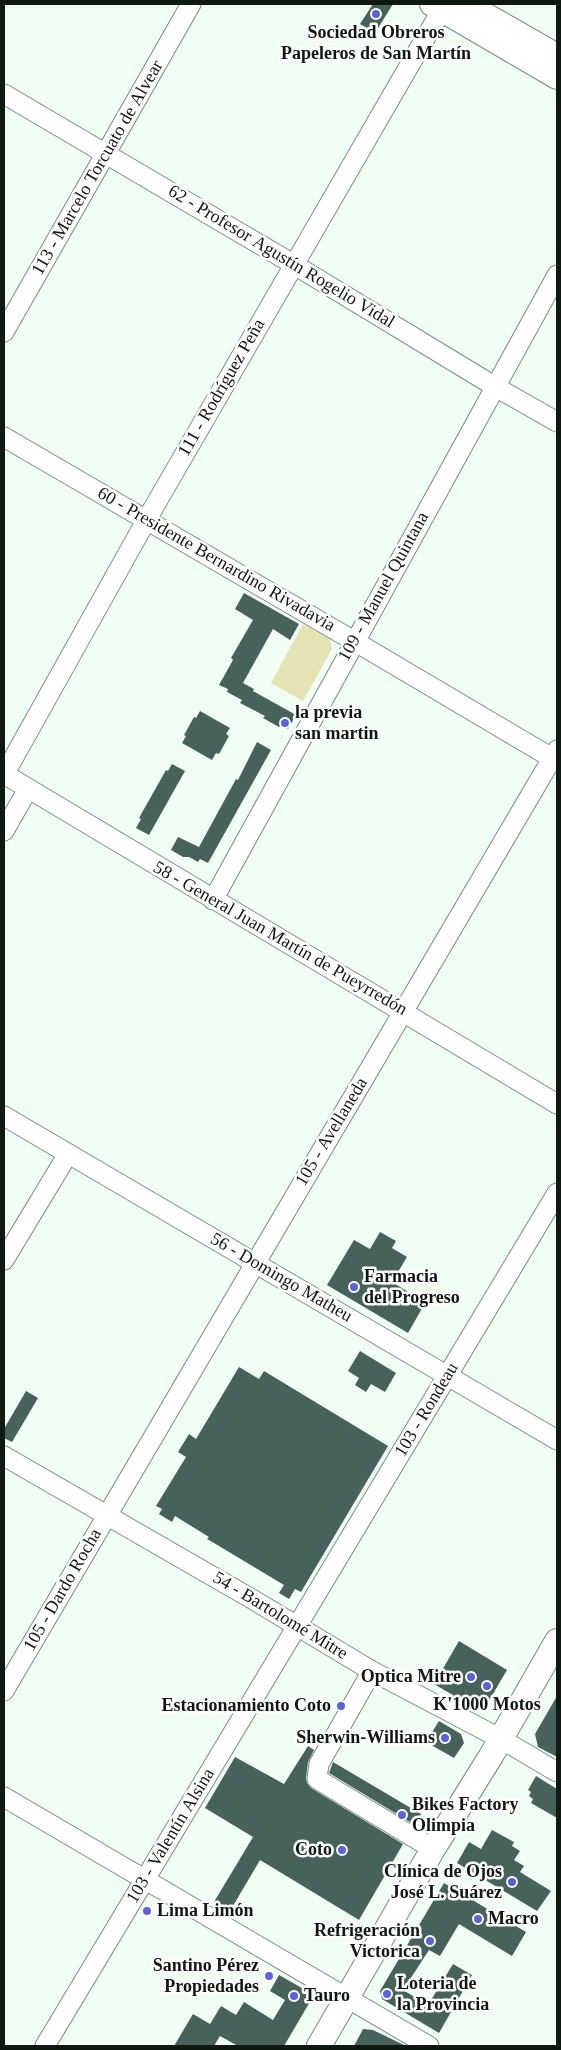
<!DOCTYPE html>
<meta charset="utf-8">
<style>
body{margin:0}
#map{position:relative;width:561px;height:2050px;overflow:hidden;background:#f0fef4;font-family:Georgia,serif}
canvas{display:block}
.frame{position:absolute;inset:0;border:5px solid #101812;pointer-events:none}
</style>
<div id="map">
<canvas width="561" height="2050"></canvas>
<div class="frame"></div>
</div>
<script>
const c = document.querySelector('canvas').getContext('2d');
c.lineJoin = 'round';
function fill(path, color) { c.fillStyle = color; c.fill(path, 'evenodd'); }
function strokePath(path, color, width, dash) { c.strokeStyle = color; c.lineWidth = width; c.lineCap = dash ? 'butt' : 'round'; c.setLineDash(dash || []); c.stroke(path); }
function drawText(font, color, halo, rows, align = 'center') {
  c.font = font + ' Georgia,serif'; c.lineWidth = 5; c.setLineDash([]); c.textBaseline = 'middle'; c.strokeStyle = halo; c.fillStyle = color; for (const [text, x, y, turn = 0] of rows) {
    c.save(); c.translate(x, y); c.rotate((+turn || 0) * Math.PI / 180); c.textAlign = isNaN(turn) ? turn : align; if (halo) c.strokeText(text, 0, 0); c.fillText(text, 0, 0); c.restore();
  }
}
const green = new Path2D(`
 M303 624 330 639 332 649 303 701 271 683Z`);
const building = new Path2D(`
 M373 4H393L375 33 360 24Z
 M244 593 299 624 290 640 273 629 243 683 254 689 253 691 296 715 288 729 281 724 279 727 263 718 265 716 240 703 242 700 227 692 228 689 219 685 233 660 231 658 253 620 235 609Z
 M200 711 230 728 226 734 229 736 219 754 216 753 212 760 182 743 186 736 184 735 194 717 196 718Z
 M257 742 271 750 208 863 200 859 198 862 189 857H183L171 850 178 837 199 847 236 779 238 780Z
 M172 764 185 771 149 835 136 828 141 819 139 818 166 770 168 771Z
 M380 1232 396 1241 392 1248 407 1257 392 1282 410 1293 408 1296 424 1305 408 1333 327 1285 354 1240 370 1249Z
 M360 1351 396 1373 385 1392 371 1384 366 1392 355 1385 359 1378 348 1371Z
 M239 1367 259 1379 264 1371 388 1446 301 1592 295 1589 289 1599 279 1593 284 1585 214 1543 207 1539 209 1537 175 1516 172 1522 159 1514 162 1509 156 1506 186 1457 178 1452 189 1434 196 1439Z
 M26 1391 38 1398 12 1442 4 1438V1429Z
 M459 1641 507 1670 487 1704 475 1708 434 1684Z
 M557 1696V1757L538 1747 535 1734Z
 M439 1721 461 1734 464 1743 454 1758 426 1742Z
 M308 1746 314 1750 308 1762 306 1778 307 1783 311 1788 403 1844 359 1920 260 1860 230 1911 214 1902 253 1837 205 1808 235 1757 284 1784Z
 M333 1762 421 1814 415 1825 329 1773Z
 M536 1776 557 1789V1818L531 1803 533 1799 529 1796 531 1792 528 1790Z
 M492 1830 514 1842 512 1846 520 1851 514 1860 524 1866 520 1872 551 1891 537 1911 457 1863 469 1842 481 1849Z
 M444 1883 526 1932 512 1956 459 1924 440 1956 429 1950 403 1990 428 2005 453 1964 472 1975 439 2033 382 1999 380 1991Z
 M279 1975 309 1992 311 2000 284 2046H238L220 2036 214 2046H174L193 2014 210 2024 221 2006 236 2015 244 2002 273 2020 285 2000 270 1991Z
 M363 2029 373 2030 406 2046H354Z`);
const minor = new Path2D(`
 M4 94 293 264 494 386 557 422
 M4 332 191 4
 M4 437 354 641 557 761
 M4 774 557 1104
 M4 775 147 519 445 4
 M4 831 28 789
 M213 900 557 275
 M4 1116 557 1440
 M4 1260 68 1154
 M4 1456 252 1599 372 1671 501 1739 557 1772
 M372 1671 319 1764 317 1779 433 1849
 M4 1691 557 750
 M4 1797 429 2046
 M45 2046 557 1193`);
const major = new Path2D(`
 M432 4 557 77
 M466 4 557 56
 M319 2046 433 1849 491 1756 557 1641`);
const markers = [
 [376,14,5,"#5d62da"],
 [285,723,5,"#5d62da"],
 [354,1287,5,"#5d62da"],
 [471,1677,5,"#5d62da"],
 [487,1686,5,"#5d62da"],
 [341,1706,5,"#5d62da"],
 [445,1738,5,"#5d62da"],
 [402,1815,5,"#5d62da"],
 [342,1850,5,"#5d62da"],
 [512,1882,5,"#5d62da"],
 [147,1911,5,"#5d62da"],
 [478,1919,5,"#5d62da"],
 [430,1941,5,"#5d62da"],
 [269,1976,5,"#5d62da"],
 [387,1994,5,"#5d62da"],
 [294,1996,5,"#5d62da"]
];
const poiNames = [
 ["Sociedad Obreros",376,33,"center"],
 ["Papeleros de San Martín",376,54,"center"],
 ["la previa",295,713],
 ["san martin",295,734],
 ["Farmacia",364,1277],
 ["del Progreso",364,1298],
 ["Optica Mitre",461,1677,"right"],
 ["K'1000 Motos",487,1705,"center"],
 ["Estacionamiento Coto",331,1706,"right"],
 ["Sherwin-Williams",435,1738,"right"],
 ["Bikes Factory",412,1805],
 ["Olimpia",412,1826],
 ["Coto",332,1850,"right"],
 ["Clínica de Ojos",502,1872,"right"],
 ["José L. Suárez",502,1893,"right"],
 ["Lima Limón",157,1911],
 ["Macro",488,1919],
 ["Refrigeración",420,1931,"right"],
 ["Victorica",420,1952,"right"],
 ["Santino Pérez",259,1966,"right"],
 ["Propiedades",259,1987,"right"],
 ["Loteria de",397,1984],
 ["la Provincia",397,2005],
 ["Tauro",304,1996]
];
const streetNames = [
 ["113 - Marcelo Torcuato de Alvear",98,168,-60],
 ["62 - Profesor Agustín Rogelio Vidal",281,257,31],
 ["111 - Rodríguez Peña",222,388,-60],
 ["60 - Presidente Bernardino Rivadavia",216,560,30],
 ["109 - Manuel Quintana",384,587,-61],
 ["58 - General Juan Martín de Pueyrredón",280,939,30],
 ["105 - Avellaneda",332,1132,-59],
 ["56 - Domingo Matheu",281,1278,30],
 ["103 - Rondeau",427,1410,-59],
 ["105 - Dardo Rocha",63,1590,-60],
 ["54 - Bartolomé Mitre",280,1616,31],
 ["103 - Valentín Alsina",171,1836,-59]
];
fill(green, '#e5e2b4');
fill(building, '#47615b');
strokePath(minor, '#778c7d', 21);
strokePath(major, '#778c7d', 26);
strokePath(minor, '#fff', 19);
strokePath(major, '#fff', 24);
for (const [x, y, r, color] of markers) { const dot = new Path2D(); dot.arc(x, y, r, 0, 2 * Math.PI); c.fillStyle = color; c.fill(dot); strokePath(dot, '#fff', 2); }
drawText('bold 18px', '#101812', '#fff', poiNames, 'left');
drawText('18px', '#101812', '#fff', streetNames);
</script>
